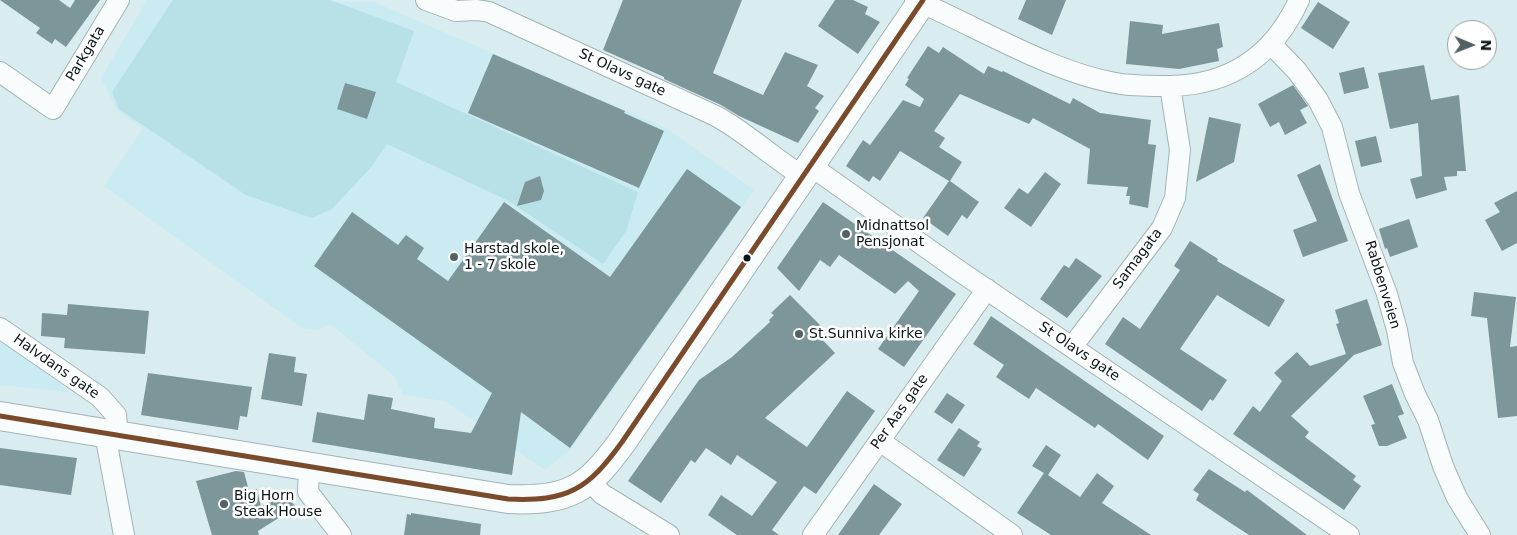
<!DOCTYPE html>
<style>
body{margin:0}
#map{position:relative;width:1517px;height:535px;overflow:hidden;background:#d9edf0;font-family:"DejaVu Sans",sans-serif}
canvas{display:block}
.north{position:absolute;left:1447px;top:20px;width:50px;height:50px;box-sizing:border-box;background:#fff;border:1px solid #9da2a3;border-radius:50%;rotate:91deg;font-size:14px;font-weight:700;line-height:20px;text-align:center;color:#091619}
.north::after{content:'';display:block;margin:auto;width:18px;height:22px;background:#526164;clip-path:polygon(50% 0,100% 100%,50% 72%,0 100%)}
</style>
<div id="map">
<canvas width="1517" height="535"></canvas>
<div class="north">N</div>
</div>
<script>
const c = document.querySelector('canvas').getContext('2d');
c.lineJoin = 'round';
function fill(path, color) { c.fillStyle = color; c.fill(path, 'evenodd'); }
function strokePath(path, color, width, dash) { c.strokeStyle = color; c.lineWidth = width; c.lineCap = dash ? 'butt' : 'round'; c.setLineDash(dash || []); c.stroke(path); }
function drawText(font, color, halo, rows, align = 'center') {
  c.font = font + ' "DejaVu Sans",sans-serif'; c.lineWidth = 5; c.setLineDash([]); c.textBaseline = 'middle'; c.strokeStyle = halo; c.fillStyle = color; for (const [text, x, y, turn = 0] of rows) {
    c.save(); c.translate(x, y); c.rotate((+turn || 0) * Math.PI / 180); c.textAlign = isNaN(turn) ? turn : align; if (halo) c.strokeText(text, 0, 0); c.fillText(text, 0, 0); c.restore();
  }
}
const built = new Path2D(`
 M147 0 374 2 666 128 754 190 571 449 545 470 445 401 403 395 394 376 330 324 317 330 302 328 104 186 143 128 117 111 101 78Z
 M0 335 69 392 0 385Z`);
const green = new Path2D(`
 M173 0H330L414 31 396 82 638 192 626 231 603 264 507 200 387 144 371 167 332 209 312 218 246 195 119 109 112 92Z`);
const building = new Path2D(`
 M0 0H59L70 8 75 0H100L66 47 55 39 52 44 36 33 40 28Z
 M623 0H742L713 73 763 95 785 52 818 65 807 86 824 96 815 108 819 111 798 143 739 116 721 105 664 79V77L603 50Z
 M835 0H853L868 7 865 14 880 22 858 54 818 26Z
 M1026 0H1066L1052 35 1018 19Z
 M1318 2 1350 22 1333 49 1301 28Z
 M1130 21 1163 25 1162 34 1219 23 1223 47 1217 49 1219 61 1179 69 1126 64Z
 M928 46 939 53 943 47 984 74 988 66 1002 72 1003 71 1070 104 1073 98 1100 113 1151 120 1148 144 1156 145 1148 208 1129 204 1130 196H1126L1128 187 1087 184 1090 149 1033 118 1029 124 960 94 934 131 945 138 939 147 962 162 950 181 979 202 967 219 962 215 948 236 923 218 949 181 900 151 880 181 873 176 869 182 846 166 863 140 870 145 903 100 920 107 924 99 905 85 909 79 907 78Z
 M493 54 625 111 624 113 664 131 639 188 468 113Z
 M1424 65 1431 100 1459 95 1466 171H1457V176L1444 177 1447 190 1416 199 1410 179 1422 176 1418 123 1390 129 1378 73Z
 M1364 67 1369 88 1344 94 1339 73Z
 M345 83 376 92 367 119 337 109Z
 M1293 85 1308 106 1300 110 1307 123 1285 135 1279 122 1270 127 1258 104Z
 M1209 117 1241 124 1234 162 1196 182Z
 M1376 136 1382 162 1361 167 1355 141Z
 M1320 164 1348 241 1303 257 1293 230 1317 221 1297 175Z
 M687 169 741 207 570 448 521 412 512 475 312 442 317 412 364 420 368 394 393 398 391 409 435 418 434 428 471 433 492 393 314 266 352 212 398 245 406 235 424 248 417 259 448 281 504 202 610 277Z
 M1045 172 1061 184 1031 227 1004 208 1019 188 1028 194Z
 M540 176 544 191 541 200 517 206 525 182Z
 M1517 191V243L1502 251 1485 220 1500 212 1494 203Z
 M823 202 956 294 904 367 878 349 919 291 908 281 895 294 839 255 830 267 820 260 799 291 777 268Z
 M1409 219 1418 247 1390 257 1387 248 1385 249 1379 229Z
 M1190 241 1218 259 1217 261 1285 300 1269 327 1217 295 1180 349 1227 380 1213 401 1210 399 1202 411 1105 344 1123 317 1140 329 1180 270 1174 266Z
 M1076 258 1102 276 1067 318 1040 299 1064 265 1069 268Z
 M1474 292 1516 297 1510 347 1517 346V416L1498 418 1487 318 1471 316Z
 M790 295 821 326 820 337 835 353 765 418 807 447 847 391 875 411 816 494 804 486 772 530 779 535H737L708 515 721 495 752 516 777 482 737 455 731 465 706 448 695 463 691 460 661 503 628 481 699 380 732 357 770 322 769 320 774 315 771 313Z
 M1367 299 1382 345 1354 355 1291 416 1309 432 1305 437 1356 476 1353 480 1361 486 1344 510 1233 434 1253 406 1260 412 1282 381 1274 373 1297 352 1310 366 1346 354 1336 324 1339 323 1335 310Z
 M68 304 149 311 145 354 64 348 65 338 41 336 42 313 67 315Z
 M991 316 1164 436 1148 460 1098 424 1095 428 1036 388 1029 399 996 377 1004 365 973 344Z
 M269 353 296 357 294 372 307 374 302 406 261 399Z
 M148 373 252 387 247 417 240 416 238 430 141 415Z
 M1392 384 1404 414 1398 416 1407 438 1387 446H1379L1371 425 1375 424 1363 396Z
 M947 393 965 405 952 424 934 412Z
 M959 428 980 442 977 446 982 449 964 477 937 460Z
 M1046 445 1061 455 1048 475 1080 497 1097 473 1114 486 1102 503 1151 535H1051L1017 513 1044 473 1032 466Z
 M0 448 77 458 71 495 0 485Z
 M1209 469 1245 492 1247 490 1307 535H1249L1229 522 1196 500 1199 494 1193 490Z
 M236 471 244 472 249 491 257 489 261 507 284 492 296 507 258 531 259 535H212L196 481Z
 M874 484 902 504 879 535H838Z
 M411 513 481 524 480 535H404L407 514 411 515Z`);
const minor = new Path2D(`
 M426 0 456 11 477 10 489 12 716 116C747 133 773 158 804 177
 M915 0C978 27 1054 74 1121 84 1137 86 1154 86 1170 86
 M1271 44 1297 71 1318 100 1332 127 1349 193 1387 294 1397 330 1403 363 1415 394 1428 420 1443 466 1457 498 1480 535
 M0 72 53 109 119 0
 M811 166 955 268 1349 535
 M0 328 100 397 116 415 118 436
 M1072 347 1162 228 1175 198 1180 150 1170 86C1231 85 1274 55 1299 0
 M105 434 124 535
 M880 441 1012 535
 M309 467 308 492 341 535
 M590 481 602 494 669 535
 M813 535 987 289`);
const trunk = new Path2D(`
 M0 416 508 499C568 502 588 489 622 442L923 0`);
const bus1 = new Path2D(`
 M0 416 508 499C568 502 588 489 622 442L923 0`);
const markers = [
 [846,234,5,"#526164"],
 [454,257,5,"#526164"],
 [747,258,4.5,"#091619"],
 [799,334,5,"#526164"],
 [224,504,5,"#526164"]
];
const streetNames = [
 ["Parkgata",86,54,-59],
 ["St Olavs gate",622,73,25],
 ["Samagata",1138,259,-53],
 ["Rabbenveien",1382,285,73],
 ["St Olavs gate",1079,352,34],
 ["Halvdans gate",56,367,35],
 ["Per Aas gate",900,412,-55]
];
const poiNames = [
 ["Midnattsol",856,226],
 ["Pensjonat",856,242],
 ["Harstad skole,",464,249],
 ["1 - 7 skole",464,265],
 ["St.Sunniva kirke",809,334],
 ["Big Horn",234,496],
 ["Steak House",234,512]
];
fill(built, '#c9ebf1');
fill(green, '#b8e0e7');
fill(building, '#7c9699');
strokePath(minor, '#a3b3b5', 22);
strokePath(trunk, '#a3b3b5', 30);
strokePath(minor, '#f9fcfd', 20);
strokePath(trunk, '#f9fcfd', 28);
strokePath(bus1, '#7a4b2a', 5);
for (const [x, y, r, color] of markers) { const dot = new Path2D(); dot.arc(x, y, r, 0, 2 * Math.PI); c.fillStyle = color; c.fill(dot); strokePath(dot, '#fff', 2); }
drawText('14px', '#091619', '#fff', streetNames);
drawText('14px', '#091619', '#fff', poiNames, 'left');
</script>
